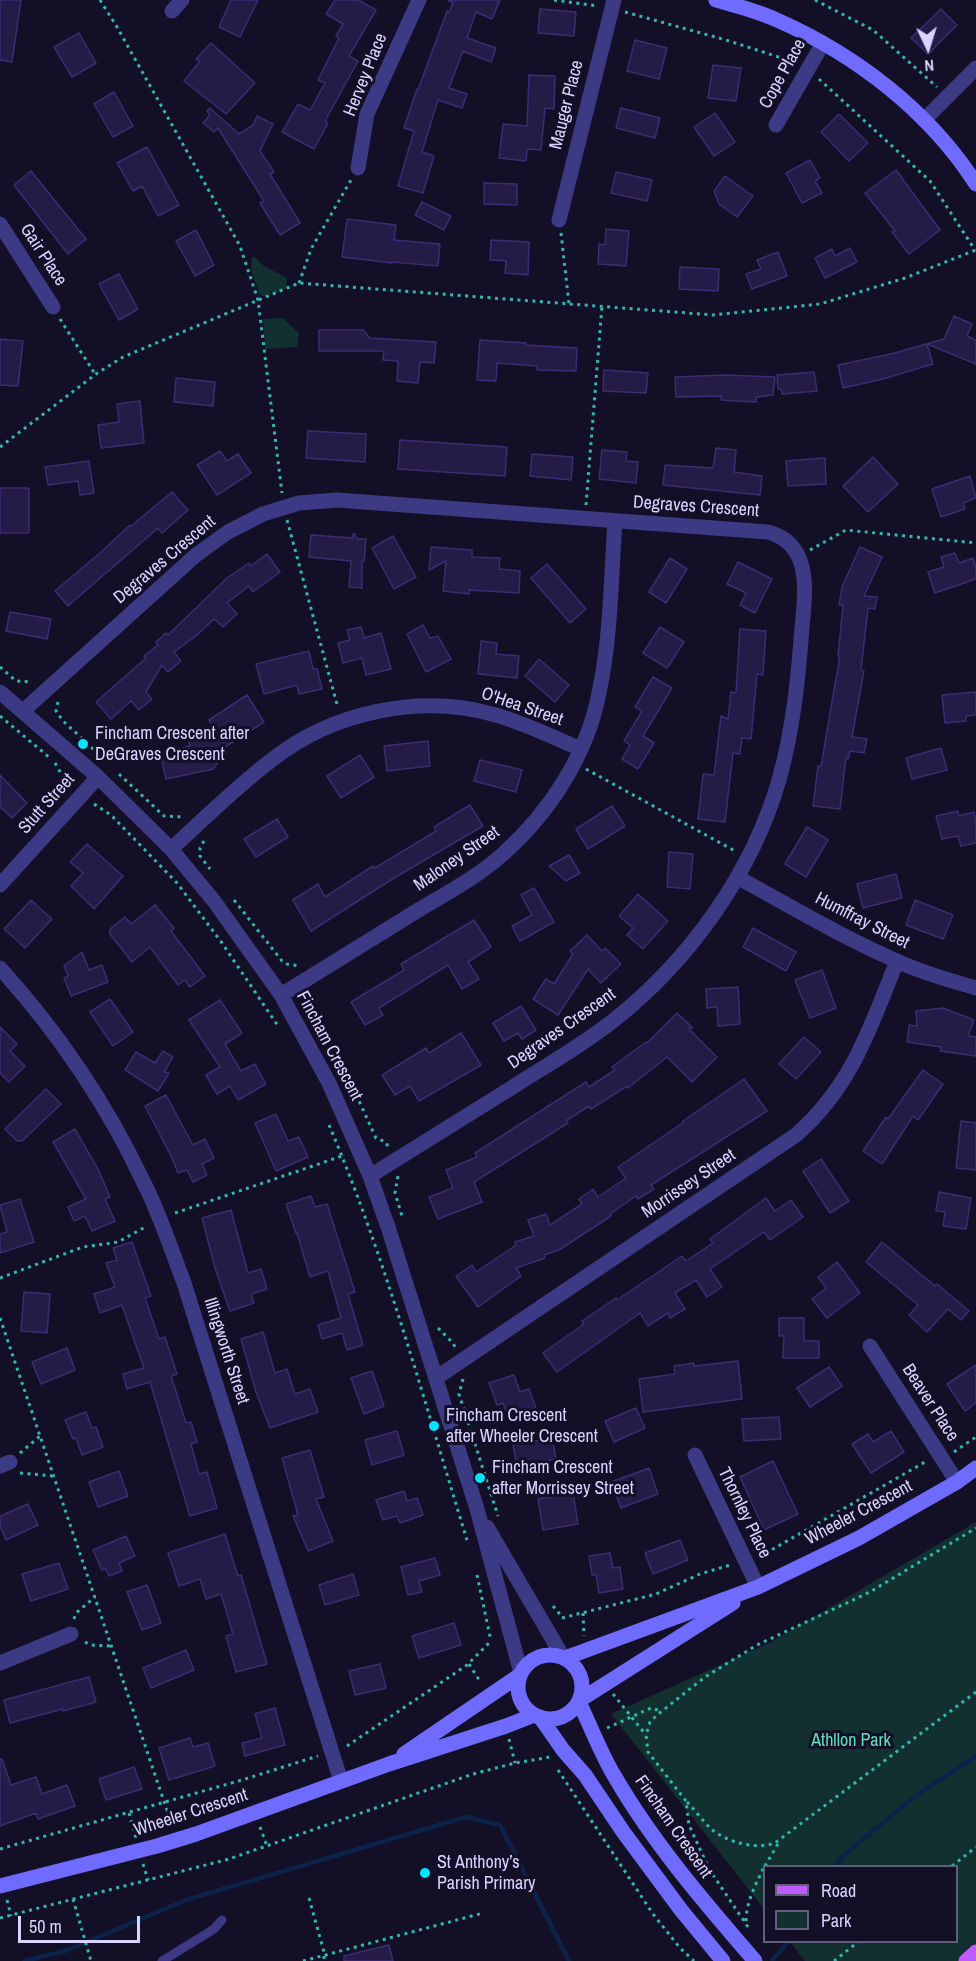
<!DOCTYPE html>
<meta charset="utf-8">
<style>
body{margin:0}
#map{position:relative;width:976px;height:1961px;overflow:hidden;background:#130f26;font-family:"Archivo Narrow",sans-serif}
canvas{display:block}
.legend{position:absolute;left:763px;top:1865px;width:195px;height:78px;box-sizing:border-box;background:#130f26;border:2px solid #625e7d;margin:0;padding:8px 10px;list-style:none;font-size:18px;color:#d9d4ff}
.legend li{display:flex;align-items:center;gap:12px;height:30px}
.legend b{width:30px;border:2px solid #625e7d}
.north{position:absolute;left:898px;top:18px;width:60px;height:60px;-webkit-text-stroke:4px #130f26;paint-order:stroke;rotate:176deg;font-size:16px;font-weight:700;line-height:24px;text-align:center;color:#d9d4ff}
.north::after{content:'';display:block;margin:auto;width:21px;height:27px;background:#d9d4ff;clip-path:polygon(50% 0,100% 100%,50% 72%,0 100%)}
.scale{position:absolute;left:18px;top:1916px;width:122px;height:27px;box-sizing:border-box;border:3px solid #d9d4ff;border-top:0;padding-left:8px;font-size:18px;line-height:21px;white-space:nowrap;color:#d9d4ff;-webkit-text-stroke:4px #130f26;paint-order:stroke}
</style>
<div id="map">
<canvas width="976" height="1961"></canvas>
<ul class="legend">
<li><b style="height:8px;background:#c25bff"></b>Road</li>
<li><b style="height:16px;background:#12302f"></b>Park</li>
</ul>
<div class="north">N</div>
<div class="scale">50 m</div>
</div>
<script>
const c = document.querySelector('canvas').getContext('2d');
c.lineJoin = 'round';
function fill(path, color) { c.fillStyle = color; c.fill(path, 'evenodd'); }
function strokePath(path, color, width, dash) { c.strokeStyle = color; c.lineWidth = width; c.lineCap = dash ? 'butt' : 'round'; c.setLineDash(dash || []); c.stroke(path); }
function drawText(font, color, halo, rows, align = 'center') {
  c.font = font + ' "Archivo Narrow",sans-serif'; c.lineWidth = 6; c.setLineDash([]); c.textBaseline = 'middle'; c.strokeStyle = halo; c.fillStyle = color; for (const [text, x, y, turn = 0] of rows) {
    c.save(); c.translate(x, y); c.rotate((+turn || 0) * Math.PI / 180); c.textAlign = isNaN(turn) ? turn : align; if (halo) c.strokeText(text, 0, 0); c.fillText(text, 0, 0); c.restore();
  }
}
const green = new Path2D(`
 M252 257H255L264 266 287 278 286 289 274 294 271 290V295L263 296 260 295C256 283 248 270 252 257Z
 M283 318 299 333 297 347 265 349 263 319Z
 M976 1522V1947L959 1961H805L790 1942H956V1866H764V1909L611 1714 769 1643Z`);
const stream = new Path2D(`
 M836 1866 843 1856 919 1793 976 1756
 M25 1961 68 1950 186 1900 466 1817 500 1825 569 1961
 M772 1961 788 1942`);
const building = new Path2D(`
 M0 0H21L12 62 0 60Z
 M231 0H258L240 37 219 27Z
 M335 0H358L376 10 349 56 358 61 325 121 328 123 314 149 282 132 298 104 310 110 325 83 318 80 339 38 336 36 343 24 326 14Z
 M448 0H500L492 19 476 12 467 38 496 48 491 62 463 51 449 88 467 94 462 108 438 100 422 152 434 156 423 193 398 186 414 131 404 128 417 89 418 90 447 11 449 12 453 3Z
 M540 9 576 12 574 36 538 33Z
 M941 9 957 25 928 54 911 38Z
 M79 33 96 63 72 77 54 47Z
 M635 40 667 48 659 79 627 71Z
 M211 43 255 83 226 114 184 81 200 61 196 59Z
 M713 65 741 68 736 101 708 98Z
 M529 75 555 76 554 109 545 108 541 150 527 149 526 161 499 158 503 124 527 126Z
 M114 92 133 126 113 137 94 104Z
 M210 108 239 134 253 125 257 116 273 124 260 151 274 172 270 174 300 223 280 235 260 203 264 201 218 128 214 132 203 123 210 115 207 111Z
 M621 108 660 118 655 138 616 128Z
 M715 113 735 142 714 156 694 127Z
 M839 114 868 143 849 161 821 132Z
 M147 147 179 205 158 216 142 186 133 191 117 163Z
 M810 160 820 178 815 181 822 193 802 203 786 173Z
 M896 170 940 230 909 254 892 232 895 231 865 193Z
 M31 171 86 239 68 254 14 185Z
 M616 172 652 180 647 201 611 193Z
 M725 176 753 196 737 217 719 204 714 191Z
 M484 183 517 184V205L484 204Z
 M422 202 451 216 444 230 415 215Z
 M347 219 396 225 394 240 440 244 438 266 392 262V263L342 257Z
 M606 229 629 231 626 266 598 264 599 244 605 245Z
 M196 230 214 265 195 276 176 241Z
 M491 240 529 242 528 275 505 273 506 261 490 260Z
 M850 248 857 262 825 278 815 258 832 249 835 256Z
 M778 252 787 276 752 289 746 274 761 269 757 260Z
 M680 267 719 269 718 291 679 289Z
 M119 274 138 309 119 320 99 284Z
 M954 316 972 324 967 336 976 340V364L927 344 933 364 883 379 843 388 838 365 891 354 944 339Z
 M319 330H363L370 338 436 342 434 363 420 362 418 383 397 381 398 361 383 360 384 351H319Z
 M0 339 23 341 18 386 0 385Z
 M480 340 526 343V345L577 348 576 371 537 370V366L497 363 496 381 477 380Z
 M604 370 648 373 646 393 603 391Z
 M814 372 817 391 782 394 781 389H778L777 375Z
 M726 375 775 377 773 395 756 397V402L721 400V396L676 397 675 377Z
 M176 378 215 382 213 406 174 402Z
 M140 401 144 443 101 448 98 425 119 422 117 404Z
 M308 431 366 434 365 462 306 458Z
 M400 440 507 447 505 476 398 469Z
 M716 448 736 450 734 472 762 476 760 495 663 485 665 465 713 468Z
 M602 450 627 452 626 461 638 462 636 483 599 479Z
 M220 451 227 461 238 454 251 473 217 495 197 465Z
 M532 454 573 457 571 480 530 476Z
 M873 457 898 484 868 512 843 486Z
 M825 458 826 484 788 486 786 461Z
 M89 461 94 493 80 495 78 481 48 485 45 467Z
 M970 476 976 498 963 503 965 509 941 517 932 489Z
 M0 488H29V533H0Z
 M172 492 188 510 162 533 158 528 68 606 55 591 101 552 130 525 131 526Z
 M353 534H355L357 539H366L364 561H362V588L349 587 351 561 309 557 311 535 353 538Z
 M393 536 416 577 394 589 372 548Z
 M431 547 472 550V557L500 558 499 569 520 571 519 593 469 590V594L443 591 446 561 429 570Z
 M860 547 882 557 864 596 877 597 875 609 868 608 861 670 864 671 852 737 867 739 864 753 850 751 848 759 846 758 840 809 813 806 818 766H821L840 656H838L843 605H839L842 587Z
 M955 553 959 563 973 558 976 568V579L935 593 928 572 944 567 941 557Z
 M267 554 280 572 253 592 249 586 227 603 237 614 223 627 214 619 196 636 174 652 181 661 168 672 162 665 146 692 152 699 139 710 131 701 111 719 96 702 146 658 144 656 158 645 156 642 166 633 168 635 227 578 249 563 251 566Z
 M670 558 687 569 666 603 649 592Z
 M738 562 772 579 755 613 740 605 746 593 727 584Z
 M547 564 586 609 570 623 531 578Z
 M10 612 51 619 47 639 6 631Z
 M423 625 430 638 438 636 451 659 426 672 407 634Z
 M361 627 364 638 381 633 391 669 366 675 362 658 343 663 338 643 350 640 347 630Z
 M660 627 684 642 667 668 643 653Z
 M740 629 766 631 763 675 757 674 751 739 742 738 740 754 733 753 725 822 698 819 703 774 714 775 721 716 728 719 731 692 736 693Z
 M481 641 497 643 496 654 519 656 517 678 478 674Z
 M309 651 313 669H317L322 689 299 694 297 685 264 694 256 664Z
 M539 659 569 685 555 702 525 676Z
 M653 677 672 688 643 736 654 743 638 769 622 759 630 745 624 741 642 711 635 707Z
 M976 692V715L966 716V721L945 723 942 695Z
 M247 695 264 722 225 747 227 752 213 769 166 779 160 753 190 746 187 733 214 727 209 720Z
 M428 741 430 766 387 771 384 746Z
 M941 748 947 770 912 779 906 758Z
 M360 755 374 777 341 798 327 776Z
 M480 760 522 770 516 792 474 781Z
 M0 775 27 803 12 818 0 807Z
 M470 805 483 826 394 878 311 931 293 900 318 884 325 897 373 866 375 868 436 831 434 827Z
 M612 806 625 826 588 849 576 829Z
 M958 811 959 816 974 812 976 822V843L961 846 958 836 942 839 936 816Z
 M277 819 288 837 256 857 244 839Z
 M807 827 828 840 806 877 785 864Z
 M87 844 123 876 94 909 71 886 83 873 70 862Z
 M669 852 693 854 690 889 667 887Z
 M569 855 580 873 566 881 549 866Z
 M896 874 902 898 863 908 857 884Z
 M534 888 554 922 520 941 512 926 532 915 521 895Z
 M638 894 668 921 643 949 627 935 633 928 619 916Z
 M31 900 52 919 25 948 4 929Z
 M915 900 953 915 943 939 906 925Z
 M155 905 174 928 171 931 205 976 190 987 185 980 178 985 150 947 132 962 110 934V929L125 917 131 924Z
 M474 920 491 947 468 962 479 979 462 989 448 965 379 1008 383 1015 365 1025 351 1002 404 970 401 964Z
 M753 928 796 952 786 971 743 947Z
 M587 935 602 951 605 948 621 964 601 983 588 969 558 1015 533 999 546 979 554 984 573 954 570 951Z
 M82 952 89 970 102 965 108 982 71 996 64 978 68 976 64 966Z
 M822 970 836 1008 810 1018 795 980Z
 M738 987 740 1024 718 1026 717 1007 707 1008 706 989Z
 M110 999 133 1032 113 1046 90 1012Z
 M220 1000 242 1033 225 1044 241 1071 255 1064 266 1084 238 1100 230 1086 217 1094 206 1075 220 1067 189 1020Z
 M521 1006 536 1030 522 1039 518 1033 504 1041 493 1023Z
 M943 1008 974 1020 968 1036 976 1037V1056L940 1051 941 1047 907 1042 909 1025 917 1026 916 1011Z
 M677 1013 693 1028H688L717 1057 692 1082 667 1057 628 1088 627 1086 591 1109 589 1106 567 1120 568 1123 474 1182 482 1202 438 1219 429 1197 453 1188 446 1170 477 1157 475 1153 586 1082 589 1087 615 1070 612 1067 646 1042 647 1043Z
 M0 1027 17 1044 10 1051 25 1066 9 1082 0 1073Z
 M461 1033 481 1065 419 1101 410 1086 395 1095 382 1075 426 1048 429 1053Z
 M804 1037 821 1052 796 1079 779 1064Z
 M163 1051 173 1057 164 1072 169 1073 158 1091 125 1070 136 1052 155 1063Z
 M923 1070 943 1084 918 1120 913 1116 882 1164 863 1151 886 1117 888 1119Z
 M744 1079 767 1111 651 1185 654 1189 638 1199 636 1196 610 1214 611 1216 559 1250 544 1255 545 1258 516 1268 521 1276 478 1307 456 1276 472 1265 476 1272 516 1245 515 1242 534 1236 528 1220 546 1214 550 1225 582 1204 579 1199 593 1189 598 1197 626 1178 618 1167 684 1122 683 1121Z
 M46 1089 61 1104 22 1141H17L5 1129Z
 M166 1095 193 1145 205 1139 214 1158 202 1164 207 1175 193 1182 187 1170 178 1173 171 1156 145 1106Z
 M276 1114 288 1141 299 1137 308 1157 276 1171 255 1123Z
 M961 1121 976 1123V1170L956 1168Z
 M75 1129 98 1169 110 1197 105 1199 115 1221 92 1231 85 1216 74 1221 68 1207 86 1199 53 1142Z
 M821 1159 849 1201 830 1213 803 1171Z
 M939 1192 971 1198 966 1229 943 1226 945 1212 936 1211Z
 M311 1196 315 1207 327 1204 355 1292 348 1294 363 1345 347 1350 342 1333 322 1339 318 1325 341 1318 328 1271 310 1277 297 1233H296L286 1204Z
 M766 1198 775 1211 791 1200 803 1217 770 1240 764 1232 710 1269 722 1287 707 1297 696 1280 675 1293 685 1309 670 1318 668 1313 648 1326 640 1313 557 1372 543 1353 584 1324 582 1321 616 1298 617 1300 682 1256 686 1261 713 1243 710 1239Z
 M20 1199 34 1242 0 1253V1234L7 1232 0 1205Z
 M231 1210 248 1273 261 1269 267 1289 251 1294 254 1303 230 1311 215 1268 202 1218Z
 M132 1242 151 1296 145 1298 159 1339 165 1337 177 1374 171 1376 186 1423 191 1422 197 1442 191 1444 199 1474 207 1472 217 1508 190 1516 150 1382 127 1389 123 1374 144 1368 122 1305 100 1313 94 1294 115 1287 106 1263 117 1260 113 1248Z
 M882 1242 935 1286 937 1284 969 1311 961 1320 948 1309 927 1332 909 1315 918 1305 866 1262Z
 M837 1262 860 1293 827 1318 812 1299 826 1288 818 1277Z
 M24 1292 50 1294 47 1333 21 1331Z
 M779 1318H804V1341H819V1358H783L784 1336H779Z
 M263 1332 275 1373 287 1369 295 1394 310 1389 318 1412 270 1428 256 1392 241 1339Z
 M67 1348 75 1370 41 1384 32 1362Z
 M738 1361 742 1399 643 1412 639 1379 675 1374 674 1366 694 1363V1366Z
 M976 1365V1403L965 1411 947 1384Z
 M829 1367 842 1386 810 1407 797 1388Z
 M372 1371 384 1406 364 1414 351 1378Z
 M514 1375 520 1392 529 1389 536 1408 508 1418 503 1403 497 1405 489 1383Z
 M636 1408 645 1428 614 1442 605 1421Z
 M86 1412 92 1428 96 1427 103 1447 82 1455 76 1438 73 1439 65 1420Z
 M779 1417 781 1439 744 1441 742 1419Z
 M397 1431 404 1455 372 1465 365 1440Z
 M891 1431 904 1452 871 1473 852 1444 868 1434 873 1442Z
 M552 1438 556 1459 517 1466 513 1445Z
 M310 1450 324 1497 316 1499 333 1541 308 1551 293 1516 298 1515 282 1458Z
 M773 1461 798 1514 764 1530 740 1477Z
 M649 1468 658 1494 621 1508 611 1482Z
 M119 1471 128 1496 98 1507 89 1482Z
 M404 1491 407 1501 417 1498 423 1515 400 1523 397 1516 383 1520 376 1500Z
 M573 1493 578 1524 543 1530 538 1499Z
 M28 1504 38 1525 6 1540 0 1526V1516Z
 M225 1534 238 1576 241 1575 267 1664 236 1672 226 1636 233 1634 221 1594 206 1599 200 1579 179 1586 168 1553Z
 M126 1536 135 1556 119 1563 122 1571 109 1576 106 1569 102 1570 93 1550Z
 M680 1540 688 1560 653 1574 645 1553Z
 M610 1553 613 1568 620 1567 623 1589 599 1593 596 1575H592L589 1556Z
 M435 1558 440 1575 419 1581 422 1592 408 1595 401 1567Z
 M59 1563 68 1589 31 1601 22 1574Z
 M353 1574 359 1595 325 1605 319 1585Z
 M147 1585 161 1623 142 1630 127 1592Z
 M454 1623 461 1645 419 1658 412 1636Z
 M186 1650 194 1670 151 1688 143 1668Z
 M380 1664 386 1688 355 1695 349 1671Z
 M89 1677 96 1702 63 1711V1709L10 1723 4 1700Z
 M275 1708 285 1745 245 1756 242 1743 262 1738 255 1714Z
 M190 1738 193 1747 208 1743 215 1766 169 1780 159 1748Z
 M0 1759H2L11 1785 36 1777 42 1794 67 1785 75 1806 38 1819 36 1813 0 1826Z
 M134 1767 142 1789 106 1800 99 1779Z
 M389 1945 393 1961H344V1956Z`);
const path = new Path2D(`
 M100 0 117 27 240 246 258 300 282 493
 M554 0 598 6
 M815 0 873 30 937 87
 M625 12 726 40 794 62
 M819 79 930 181 975 250
 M561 233 569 304
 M299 283 311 249 351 180
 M60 319 95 374
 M0 447 96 374 123 357 299 283 713 315 820 304 905 278 976 250
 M586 505 602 306
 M287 520 338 708
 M810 550 846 530 976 543
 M0 667 16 681 31 682
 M58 702 56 711 63 721 104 759
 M0 716 50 758
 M55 763 63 777V784L68 787
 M586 769 735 851
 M119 774 164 816 183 817
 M94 804 111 815 177 883 222 943 278 1026
 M204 841 200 848V856L210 869
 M234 900 282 961 287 964 299 966
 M312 994 309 1002 342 1064 376 1138 386 1142 388 1147
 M329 1125C386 1259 424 1401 467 1540
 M398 1176 395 1193 402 1216
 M175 1213 342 1156
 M0 1278 83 1247 118 1242 147 1226
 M0 1318 172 1825
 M438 1328 453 1343 455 1347
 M463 1379 459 1394 498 1516
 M954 1452 976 1437
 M20 1453 40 1436
 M20 1473 54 1476
 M759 1557 925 1462
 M477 1575 491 1641
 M553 1606 563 1618
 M583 1613 584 1636
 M562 1618 656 1594 700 1574 730 1565
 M74 1619 76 1613 95 1597
 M85 1642 91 1645 110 1646
 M469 1664 481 1683
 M613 1694 646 1735
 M607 1728 651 1708 661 1711
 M509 1739 515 1763
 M347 1746 467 1665 491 1641
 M558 1770 653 1914 680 1948 694 1961
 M687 1802C695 1810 702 1820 710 1828 726 1842 755 1850 775 1843L976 1692
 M129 1813 136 1838
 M260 1827 267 1846
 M0 1849 242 1780 318 1756
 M143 1864 148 1880
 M765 1866 779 1842
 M952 1866 976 1847
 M309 1898 324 1952V1961
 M73 1899 91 1961
 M7 1900 11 1916
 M0 1918 229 1859 473 1774 515 1763 550 1757
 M746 1921C746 1902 756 1884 764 1867
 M748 1927 709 1869 689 1825 686 1801 648 1752 646 1735 650 1722 657 1715 705 1677 757 1645 870 1592 976 1528
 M303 1961 483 1913
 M834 1961 858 1942`);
const lane = new Path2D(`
 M162 1961 214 1929 222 1920`);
const street = new Path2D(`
 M172 11 182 0
 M924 120 976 68
 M776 125 823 43
 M358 168 367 114 419 0
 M559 220 614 0
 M0 224 53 307
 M0 692 98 777 171 849 214 901 281 995 329 1083 370 1176 389 1230 477 1509 521 1673
 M23 711 196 555 228 532 263 514 299 503 337 500 768 532C813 544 805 593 802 628 798 680 793 730 779 780 752 873 690 960 614 1020 584 1044 549 1064 516 1085 467 1115 419 1146 370 1176
 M171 849C204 819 237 786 273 759 333 712 419 694 492 714 523 722 552 737 581 749
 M737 877C790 906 842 937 897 961 922 973 949 980 976 988
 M0 885 98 777
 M0 968C58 1032 106 1103 143 1181 160 1214 171 1249 184 1283L341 1781
 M281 995C322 970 363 944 404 919 437 898 474 880 503 854 550 812 587 755 599 693 611 637 611 578 615 521
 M870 1346 957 1482
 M436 1378 796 1135C852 1086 870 1028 897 961
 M695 1455 758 1587
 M0 1466 10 1462
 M487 1527 563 1657
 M0 1663 71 1634`);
const secondary = new Path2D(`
 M716 0C737 6 758 11 777 20 856 55 929 111 976 184
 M518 1687a32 32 0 1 1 64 0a32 32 0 1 1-64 0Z
 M565 1658 758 1587 859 1538 957 1482 976 1468
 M580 1700 733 1603
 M579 1702C591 1727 601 1754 615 1777 654 1844 704 1902 755 1961
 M540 1717 563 1750 585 1775 624 1833 681 1910 723 1961
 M404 1754 520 1675
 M0 1886 157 1846 196 1834 389 1764 506 1726 534 1715`);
const primary = new Path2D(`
 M966 1961 976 1952`);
const markers = [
 [83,744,6,"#00e5ff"],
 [434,1426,6,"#00e5ff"],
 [480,1478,6,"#00e5ff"],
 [425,1873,6,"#00e5ff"]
];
const streetNames = [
 ["Cope Place",783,74,-61],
 ["Hervey Place",366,75,-68],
 ["Mauger Place",567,105,-76],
 ["Gair Place",43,255,57],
 ["Degraves Crescent",696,507,4],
 ["Degraves Crescent",165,560,-40],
 ["O'Hea Street",522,707,19],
 ["Stutt Street",47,804,-48],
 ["Maloney Street",457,859,-35],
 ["Humffray Street",862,921,27],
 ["Degraves Crescent",562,1029,-35],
 ["Fincham Crescent",329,1046,62],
 ["Morrissey Street",689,1184,-34],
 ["Illingworth Street",226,1351,72],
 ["Beaver Place",930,1403,57],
 ["Thornley Place",744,1513,64],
 ["Wheeler Crescent",859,1513,-28],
 ["Wheeler Crescent",191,1813,-18],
 ["Fincham Crescent",673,1827,55]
];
const poiNames = [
 ["Fincham Crescent after",95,734],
 ["DeGraves Crescent",95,755],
 ["Fincham Crescent",446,1416],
 ["after Wheeler Crescent",446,1437],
 ["Fincham Crescent",492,1468],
 ["after Morrissey Street",492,1489],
 ["St Anthony’s",437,1863],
 ["Parish Primary",437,1884]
];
const parkNames = [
 ["Athllon Park",851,1741]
];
fill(green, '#12302f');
strokePath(stream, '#0c2248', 4.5);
fill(building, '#241b47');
strokePath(building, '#3b2d73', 1.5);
strokePath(path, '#2fb8b0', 3, [3, 4.5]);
strokePath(lane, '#3d3a85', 9);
strokePath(street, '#3d3a85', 15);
strokePath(secondary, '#6f6bff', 15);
strokePath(primary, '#c25bff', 15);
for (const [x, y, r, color] of markers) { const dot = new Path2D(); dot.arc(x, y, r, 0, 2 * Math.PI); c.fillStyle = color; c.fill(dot); strokePath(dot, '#130f26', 2); }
drawText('18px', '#d9d4ff', '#130f26', streetNames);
drawText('18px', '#d9d4ff', '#130f26', poiNames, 'left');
drawText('18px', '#5fe0c0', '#130f26', parkNames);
</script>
